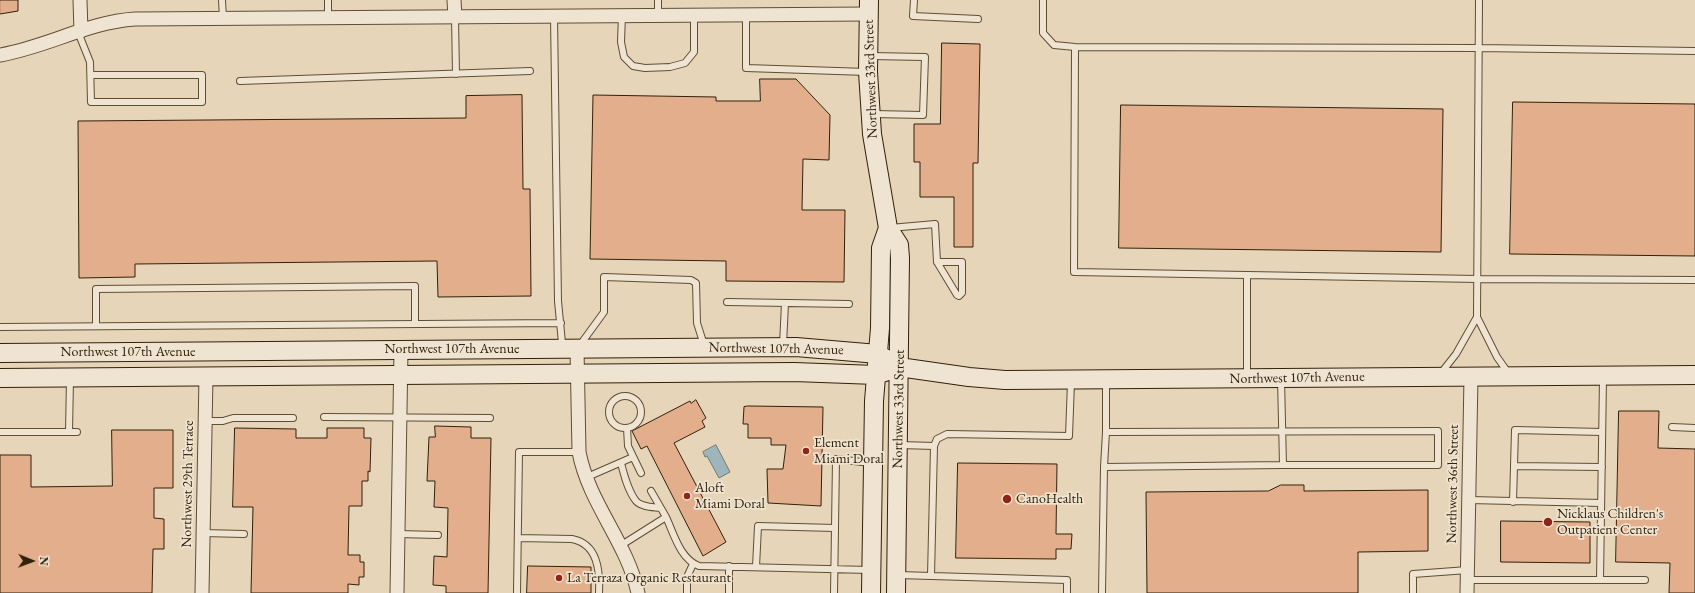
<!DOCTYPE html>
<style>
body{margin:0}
#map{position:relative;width:1695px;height:593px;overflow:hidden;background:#e6d5b8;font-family:"EB Garamond",serif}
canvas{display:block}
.north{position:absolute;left:12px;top:541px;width:40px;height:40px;-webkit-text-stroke:3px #efe4d1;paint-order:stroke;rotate:91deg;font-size:11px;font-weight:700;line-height:16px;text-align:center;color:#312109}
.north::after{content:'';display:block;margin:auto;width:14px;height:18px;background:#312109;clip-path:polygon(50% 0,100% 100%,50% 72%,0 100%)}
</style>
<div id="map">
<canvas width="1695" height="593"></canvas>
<div class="north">N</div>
</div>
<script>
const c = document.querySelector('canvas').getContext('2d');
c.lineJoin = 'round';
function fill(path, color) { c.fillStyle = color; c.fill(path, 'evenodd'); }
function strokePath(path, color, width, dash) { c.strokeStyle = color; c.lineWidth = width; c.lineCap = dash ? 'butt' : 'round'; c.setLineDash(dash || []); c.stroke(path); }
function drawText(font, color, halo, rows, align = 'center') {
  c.font = font + ' "EB Garamond",serif'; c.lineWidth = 3.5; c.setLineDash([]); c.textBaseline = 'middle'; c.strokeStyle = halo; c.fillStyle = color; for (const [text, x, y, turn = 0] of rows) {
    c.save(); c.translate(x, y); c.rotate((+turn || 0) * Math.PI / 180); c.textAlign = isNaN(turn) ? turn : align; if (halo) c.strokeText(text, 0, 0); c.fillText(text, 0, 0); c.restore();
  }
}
const water = new Path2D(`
 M716 445 730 472 719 478 707 456 705 457 703 452Z`);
const building = new Path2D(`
 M0 0H18V11L0 14Z
 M942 43 980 44 978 163H973V247H954V197H920V162H914V124H940Z
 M760 79H796L830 115 829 160 803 159 802 210H845L844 282 726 281V261L590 259 593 95 716 97V101H760Z
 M522 95 523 189H530L531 296 438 297 437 261 135 264V277L79 278 78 121 466 118V96Z
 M1513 102 1695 104V256L1510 254Z
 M1121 105 1443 109 1441 252 1119 248Z
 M696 400 706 418 702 421 705 427 674 443 726 542 703 556 647 446 641 449 632 431 690 401 691 403Z
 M748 406 823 407 821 506 768 503 767 469H783L786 445H771V438H748V424H743L744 407Z
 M1619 411H1659L1658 448 1695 449V593H1669L1670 563 1616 562Z
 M435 426 471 427V438H491L488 593H446V586L433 585 434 556 447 557 448 508 434 507 435 481H427L429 437H435Z
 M235 428 296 429V438H327V428H364V438H371L370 472 368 471V481H362V506H349L348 555H360V562H364V577H359V585L348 584V593H251L253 507H233Z
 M112 430H173V488H154V518L164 519V549H153L152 593H0V455H31V487L112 486Z
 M958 463 1057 464 1056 534H1072L1071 549H1056V559L956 558Z
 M1281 485H1304V491L1428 490V551L1358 552V593H1147L1146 492 1268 491Z
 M1501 521 1590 522V563L1501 562Z
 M528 566 591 567V593H527Z`);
const lane = new Path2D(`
 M222 0 223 18
 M328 0V18
 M914 0 913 16 978 19
 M1043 0V33L1054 45 1075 47 1479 48 1695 51
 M1479 0 1477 317 1497 357 1509 374
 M622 15 621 42 624 57 633 66 645 68 670 67 685 63 694 52V15
 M658 15V0
 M746 15V68L867 72
 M554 16 558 301 562 343 567 345
 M455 17 456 74
 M78 32 90 62 91 102H202V75H91
 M1075 47 1074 272 1478 279 1695 280
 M870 56 925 57 923 115 873 114
 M240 81 530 71
 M890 228 935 224 937 262 957 295 959 296 962 293V262H937
 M1247 275V377
 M727 302 849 304
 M96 326V289L415 286V324
 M0 327 561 323
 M580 345 604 312V277L691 280 696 283 697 323 704 345
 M783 345 785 303
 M1441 373 1456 354 1477 317
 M1106 381V432L1104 467 1283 465 1281 379
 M609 412a16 16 0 1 1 32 0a16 16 0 1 1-32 0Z
 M324 417 490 418
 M205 421H223L233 418H293
 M1672 427 1695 428
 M627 428 628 446 641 473
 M0 432H77
 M69 432 70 379
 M1106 432 1438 431V465H1283
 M900 445 934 446 937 439 947 434 1069 436 1071 382
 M621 463C624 475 628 491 636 501 641 507 653 507 660 508
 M1514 466 1602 467
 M585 478 633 457
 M651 491 666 517
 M1469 500 1601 503
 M1513 502 1515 430 1602 432
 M835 528 836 459 871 463
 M203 533 244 534
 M398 534 438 535
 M518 538 572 539C598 544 600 571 599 593
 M620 546 666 517C674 534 680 559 699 566L870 570
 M756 567 758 526 835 528 834 593
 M898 575 1067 580V593
 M931 576 934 446
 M1468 580H1645
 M1600 580 1603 378
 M517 593 519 452H579
 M687 593V577L693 564
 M729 593V566
 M1102 593 1104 467
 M1413 593V574L1468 570`);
const street = new Path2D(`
 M80 0 81 31
 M454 0 455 17
 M0 55C47 47 88 22 135 19L869 14
 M577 349 579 452C589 504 627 542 638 593
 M202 593 206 376
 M397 593 401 350
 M1467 593 1471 377`);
const secondary = new Path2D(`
 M869 0 868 72 872 134 888 228 899 245 900 258 896 593
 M0 353 796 347 878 354 899 367 969 377 1005 380 1695 375
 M0 378 794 372 876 375 899 367
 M871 593 874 401 880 328 881 248 888 228`);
const markers = [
 [806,451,4,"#8f2418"],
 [687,496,4,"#8f2418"],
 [1007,499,5,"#8f2418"],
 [1548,522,5,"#8f2418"],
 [559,578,4,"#8f2418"]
];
const streetNames = [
 ["Northwest 33rd Street",871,79,-92],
 ["Northwest 107th Avenue",452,349],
 ["Northwest 107th Avenue",776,349,1],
 ["Northwest 107th Avenue",128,352],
 ["Northwest 107th Avenue",1297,378,-1],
 ["Northwest 33rd Street",899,409,-89],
 ["Northwest 29th Terrace",188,484,-89],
 ["Northwest 36th Street",1453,484,-89]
];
const poiNames = [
 ["Element",814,443],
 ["Miami Doral",814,459],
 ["Aloft",695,488],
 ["Miami Doral",695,504],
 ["CanoHealth",1016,499],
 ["Nicklaus Children's",1557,514],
 ["Outpatient Center",1557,530],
 ["La Terraza Organic Restaurant",567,578]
];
fill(water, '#9db5bb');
strokePath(water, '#727a74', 1);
fill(building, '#e3ae8b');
strokePath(building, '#312109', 1);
strokePath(lane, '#5e4e35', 8);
strokePath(street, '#5e4e35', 15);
strokePath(secondary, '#312109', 20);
strokePath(lane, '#efe4d1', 6);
strokePath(street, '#efe4d1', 13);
strokePath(secondary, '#efe4d1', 18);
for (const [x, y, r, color] of markers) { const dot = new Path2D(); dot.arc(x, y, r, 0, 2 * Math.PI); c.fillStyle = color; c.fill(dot); strokePath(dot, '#efe4d1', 1.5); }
drawText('14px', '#312109', '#efe4d1', streetNames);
drawText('14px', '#312109', '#efe4d1', poiNames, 'left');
</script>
